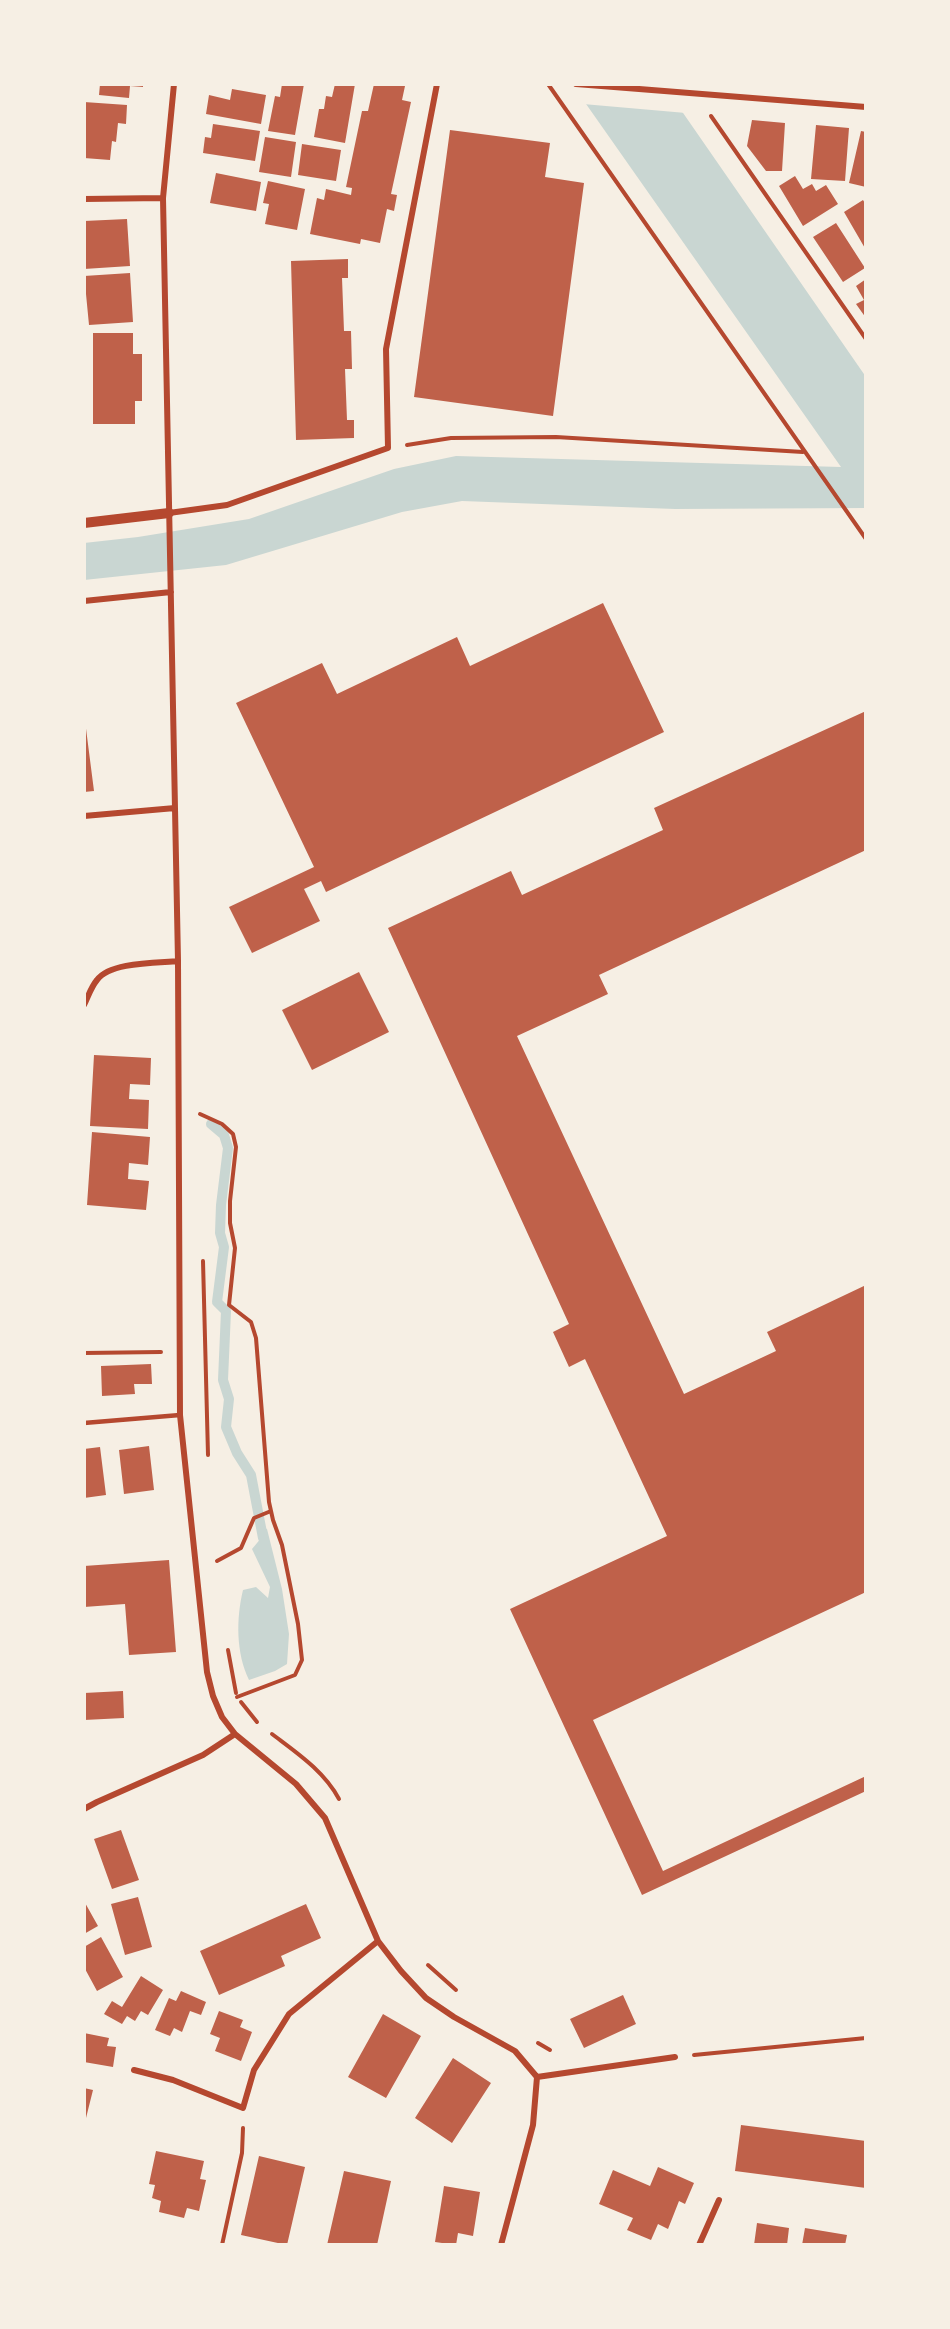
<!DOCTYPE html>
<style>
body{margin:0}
#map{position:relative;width:950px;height:2329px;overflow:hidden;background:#f6efe4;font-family:"Archivo Narrow",sans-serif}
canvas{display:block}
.frame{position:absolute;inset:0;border:86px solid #f6efe4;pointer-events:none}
</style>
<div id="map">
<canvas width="950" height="2329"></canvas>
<div class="frame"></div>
</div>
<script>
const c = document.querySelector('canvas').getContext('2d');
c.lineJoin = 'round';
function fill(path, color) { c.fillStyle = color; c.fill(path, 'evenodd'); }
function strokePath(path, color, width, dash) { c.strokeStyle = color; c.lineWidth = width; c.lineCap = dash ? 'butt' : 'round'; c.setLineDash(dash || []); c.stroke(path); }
const water = new Path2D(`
 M572 84H663L866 377V508L675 509 462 501 402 512 226 565 84 580V543L138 537 249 519 394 469 456 456 841 467Z
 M260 1526 267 1529 282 1589 289 1634 287 1664 275 1671 249 1680C236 1653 236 1619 243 1590L256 1587 268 1598 270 1587 252 1549 262 1537Z`);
const pier = new Path2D(`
 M569 84H666L686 113 583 104Z`);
const stream = new Path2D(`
 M211 1124 224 1135 228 1148 221 1205 220 1233 224 1247 217 1302 226 1311 223 1380 229 1399 226 1427 237 1453 251 1475 263 1538`);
const building = new Path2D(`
 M100 84H143V87L130 86 129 98 99 95Z
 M282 84H304L295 135 268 131 275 96 280 97Z
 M335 84H355L345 143 314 137 319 109H324L326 96 332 97Z
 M374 84 405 86 402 100 411 102 391 194 397 195 394 211 387 209 380 243 361 239 360 244 310 234 317 198 324 200 326 189 351 195 352 188 346 187 362 111H368Z
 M232 89 266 95 261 124 206 114 209 95 230 100Z
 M84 102 127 105 126 124 118 123 116 142 112 141 110 160 84 158Z
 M752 120 785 123 782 171H766L747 146Z
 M213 124 260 131 255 161 203 153 205 137 211 138Z
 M816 125 849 128 845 181 811 179Z
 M450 130 550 143 545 177 584 183 553 416 414 397Z
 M861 131 866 132V187L849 183Z
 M265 137 296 142 291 177 259 172Z
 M302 144 341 150 336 181 298 175Z
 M216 173 261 182 256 211 210 203Z
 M795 176 803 189 812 184 816 191 826 185 838 204 803 226 779 186Z
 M268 181 305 189 297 230 265 224 269 204 263 203Z
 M863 200 866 205V250L844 212Z
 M127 219 130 266 84 269V221Z
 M836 223 865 268 843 282 813 237Z
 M348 259V278H342L344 331H351L352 369H345L347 420H354V438L296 440 291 261Z
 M130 273 133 322 89 325 86 294H84V276Z
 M866 279V318L856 304 864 300 856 286Z
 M93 333H133V354H142V401H135V424H93Z
 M603 603 664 732 326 892 321 881 304 889 320 921 252 953 229 907 314 867 236 703 322 663 337 694 457 637 470 666Z
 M866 711V850L599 975 608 994 517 1036 684 1394 776 1351 767 1332 866 1285V1592L593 1720 663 1871 866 1776V1791L642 1895 510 1609 667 1536 585 1359 569 1367 553 1332 569 1324 388 928 511 871 522 895 663 830 654 808Z
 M84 713 94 791 84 792Z
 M359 972 389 1032 312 1070 282 1010Z
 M94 1055 151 1058 150 1085 130 1084 129 1099 149 1100 148 1129 90 1126Z
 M92 1132 150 1137 148 1165 129 1163 128 1179 149 1181 146 1210 87 1205Z
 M151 1364 152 1384H134L135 1394 102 1396 101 1366Z
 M149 1446 154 1490 124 1494 119 1450Z
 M100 1447 106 1495 84 1498V1449Z
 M169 1560 176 1652 129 1655 125 1604 84 1607V1566Z
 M123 1691 124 1718 84 1720V1693Z
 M121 1830 139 1880 112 1889 94 1839Z
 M138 1897 152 1947 125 1955 111 1904Z
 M84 1901 98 1926 84 1934Z
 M306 1904 321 1938 281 1956 285 1966 219 1995 200 1951Z
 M101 1937 123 1977 97 1991 84 1967V1947Z
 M141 1976 163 1990 148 2015 141 2011 135 2021 127 2016 122 2024 104 2014 112 2001 122 2007Z
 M181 1991 206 2002 201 2015 190 2011 182 2032 174 2028 170 2036 155 2030 169 1998 176 2001Z
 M623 1995 636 2024 584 2048 570 2019Z
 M219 2011 243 2020 240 2027 252 2032 241 2061 215 2051 220 2038 210 2034Z
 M383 2014 421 2036 386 2098 348 2077Z
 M84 2033 109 2038 107 2046 116 2047 113 2067 84 2062Z
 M453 2058 491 2083 452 2143 415 2118Z
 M84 2088 93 2090 85 2122H84Z
 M741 2125 866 2141V2188L735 2171Z
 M156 2151 204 2161 200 2179 206 2180 199 2211 187 2208 184 2218 159 2212 161 2201 152 2198 155 2185 149 2184Z
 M259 2156 305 2167 287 2245 241 2235Z
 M658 2167 694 2183 685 2204 679 2201 668 2229 658 2224 651 2240 627 2230 633 2218 599 2204 613 2170 650 2186Z
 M344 2171 391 2181 377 2245H327Z
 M444 2186 480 2192 473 2236 458 2233 456 2245 435 2242Z
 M757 2223 789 2228 787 2245H754Z
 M805 2228 847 2235 845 2245H802Z`);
const path = new Path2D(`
 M548 84 866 539
 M711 116 866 339
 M407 445 451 438 556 437 803 452
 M200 1114 222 1124 233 1134 236 1147 230 1201V1223L235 1248 229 1305 251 1322 256 1338 269 1502 273 1520 282 1545 298 1624 302 1660 295 1675 237 1697
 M203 1261 208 1455
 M84 1353 161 1352
 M217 1561 241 1548 254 1518 271 1511
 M228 1650 236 1693
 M241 1702 257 1722
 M272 1734C297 1753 324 1771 339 1799
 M428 1965 456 1990
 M538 2043 550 2050
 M694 2055 866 2038
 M222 2245 242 2153 243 2128`);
const service = new Path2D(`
 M84 1423 180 1415`);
const minor = new Path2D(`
 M174 84 163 198 178 961 180 1415 207 1672 213 1696 222 1717 235 1734 296 1784 325 1818 378 1941 401 1971 426 1998 454 2017 515 2051 537 2077 533 2125 501 2245
 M576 84 866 107
 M84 199 163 198
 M169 513 227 505 388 448 386 349 437 84
 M84 601 171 592
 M84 816 175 808
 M84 1005C88 997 91 987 97 980 110 962 156 963 178 961
 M84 1809 97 1802 203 1755 235 1734
 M134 2070 173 2080 243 2108 254 2070 289 2014 378 1941
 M537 2077 675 2057
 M699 2245 719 2200`);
const tertiary = new Path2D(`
 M84 523 169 513`);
fill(water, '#c9d6d2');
fill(pier, '#f6efe4');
strokePath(stream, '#c9d6d2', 10);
fill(building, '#bf614a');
strokePath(path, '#b5482f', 4);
strokePath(service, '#b5482f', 4.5);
strokePath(minor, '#b5482f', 6);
strokePath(tertiary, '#b5482f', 10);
</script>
